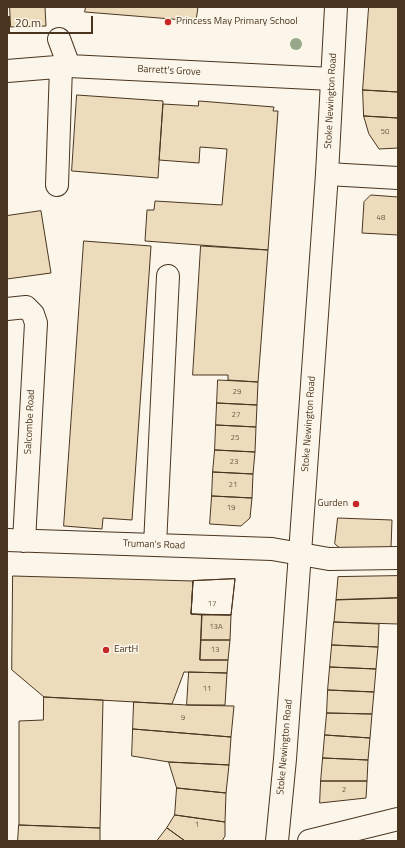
<!DOCTYPE html>
<style>
body{margin:0}
#map{position:relative;width:405px;height:848px;overflow:hidden;background:#fbf6e9;font-family:"Titillium Web",sans-serif}
canvas{display:block}
.frame{position:absolute;inset:0;border:8px solid #4a3520;pointer-events:none}
.scale{position:absolute;left:8px;top:16px;width:85px;height:18px;box-sizing:border-box;border:2px solid #4a3520;border-top:0;padding-left:5px;font-size:12px;line-height:14px;white-space:nowrap;color:#4a3520;-webkit-text-stroke:3px #fbf6e9;paint-order:stroke}
</style>
<div id="map">
<canvas width="405" height="848"></canvas>
<div class="frame"></div>
<div class="scale">20 m</div>
</div>
<script>
const c = document.querySelector('canvas').getContext('2d');
c.lineJoin = 'round';
function fill(path, color) { c.fillStyle = color; c.fill(path, 'evenodd'); }
function strokePath(path, color, width, dash) { c.strokeStyle = color; c.lineWidth = width; c.lineCap = dash ? 'butt' : 'round'; c.setLineDash(dash || []); c.stroke(path); }
function drawText(font, color, halo, rows, align = 'center') {
  c.font = font + ' "Titillium Web",sans-serif'; c.lineWidth = 3; c.setLineDash([]); c.textBaseline = 'middle'; c.strokeStyle = halo; c.fillStyle = color; for (const [text, x, y, turn = 0] of rows) {
    c.save(); c.translate(x, y); c.rotate((+turn || 0) * Math.PI / 180); c.textAlign = isNaN(turn) ? turn : align; if (halo) c.strokeText(text, 0, 0); c.fillText(text, 0, 0); c.restore();
  }
}
const building = new Path2D(`
 M10 7H45L46 26 11 27Z
 M86 7H198L196 21 85 12Z
 M369 7H398V92L363 90Z
 M363 90 398 92V118L364 116Z
 M77 95 163 101 158 178 72 171Z
 M199 101 274 107 273 111H278L268 250 145 241 147 210H154L155 201 222 205 227 149 200 147 199 163 159 160 163 104 198 106Z
 M364 116 398 118V148L379 149 369 134Z
 M371 195 398 197V235L362 233 364 202Z
 M41 211 51 273 7 279V216Z
 M84 241 151 246 132 520 103 518 102 529 64 526Z
 M201 246 268 250 258 382 228 380V375H193Z
 M218 380 258 382 257 405 217 403Z
 M217 403 257 405 256 427 216 425Z
 M216 425 256 427 255 452 215 450Z
 M215 450 255 452 253 474 213 472Z
 M213 472 253 474 252 498 212 496Z
 M212 496 252 498 250 518 241 526 210 524Z
 M338 518 392 520 391 548 341 549 335 544Z
 M13 576 193 581 191 614 202 615 200 660H228L227 673 184 672 172 704 44 697 12 670Z
 M398 576V598L336 600 338 577Z
 M235 579 231 615 191 614 193 581Z
 M235 579 231 615 191 614 193 581Z
 M398 598V624L334 622 336 600Z
 M202 615H231L230 640H201Z
 M334 622 379 624 378 647 332 645Z
 M201 640H230L228 660H200Z
 M332 645 378 647 376 669 330 667Z
 M330 667 376 669 374 692 328 690Z
 M189 672 227 673 225 705H187Z
 M328 690 374 692 372 714 327 713Z
 M44 697 103 700 100 828 19 825V721L43 720Z
 M134 702 187 705 234 706 231 737 133 729Z
 M327 713 372 714 370 738 325 735Z
 M133 729 231 737 229 765 169 762 132 756Z
 M325 735 370 738 368 760 323 758Z
 M323 758 368 760 367 781H321Z
 M169 762 229 765 226 793 177 788Z
 M321 781H367L366 798 320 803Z
 M177 788 226 793 225 822 175 815Z
 M175 815 225 822V836L222 841H185L167 828Z
 M19 825 100 828V841H18Z
 M167 828 185 841H157Z`);
const minor = new Path2D(`
 M59 39 69 66
 M7 71 69 66 332 79
 M327 174 398 178
 M57 185 61 67
 M7 309 26 307 33 314 36 323 24 541
 M7 540 272 549 329 559 398 558
 M155 545 168 276
 M309 841 398 819`);
const highway = new Path2D(`
 M277 841 285 759 300 553 327 174 336 7`);
const trees = [
 [296,44]
];
const markers = [
 [168,22,4,"#c62828"],
 [356,504,4,"#c62828"],
 [106,650,4,"#c62828"]
];
const numberNames = [
 ["50",385,132],
 ["48",381,218],
 ["29",237,392],
 ["27",236,415],
 ["25",235,438],
 ["23",234,462],
 ["21",233,485],
 ["19",231,508],
 ["17",212,604],
 ["13A",216,627],
 ["13",215,650],
 ["11",207,689],
 ["9",183,718],
 ["2",344,790],
 ["1",197,825]
];
const poiNames = [
 ["Princess May Primary School",176,22],
 ["Gurden",348,504,"right"],
 ["EartH",114,650]
];
const streetNames = [
 ["Barrett's Grove",169,71,3],
 ["Stoke Newington Road",331,101,-87],
 ["Salcombe Road",30,422,-87],
 ["Stoke Newington Road",309,424,-86],
 ["Truman's Road",154,545,2],
 ["Stoke Newington Road",285,747,-85]
];
fill(building, '#ecdcbc');
strokePath(building, '#4a3520', 1);
strokePath(minor, '#4a3520', 24);
strokePath(highway, '#4a3520', 24);
strokePath(minor, '#fbf6e9', 22);
strokePath(highway, '#fbf6e9', 22);
c.fillStyle = '#96a887';
for (const [x, y] of trees) { c.beginPath(); c.arc(x, y, 6, 0, 2 * Math.PI); c.fill(); }
for (const [x, y, r, color] of markers) { const dot = new Path2D(); dot.arc(x, y, r, 0, 2 * Math.PI); c.fillStyle = color; c.fill(dot); strokePath(dot, '#fbf6e9', 1.5); }
drawText('8px', '#725f47', null, numberNames);
drawText('10px', '#4a3520', '#fbf6e9', poiNames, 'left');
drawText('10px', '#4a3520', '#fbf6e9', streetNames);
</script>
